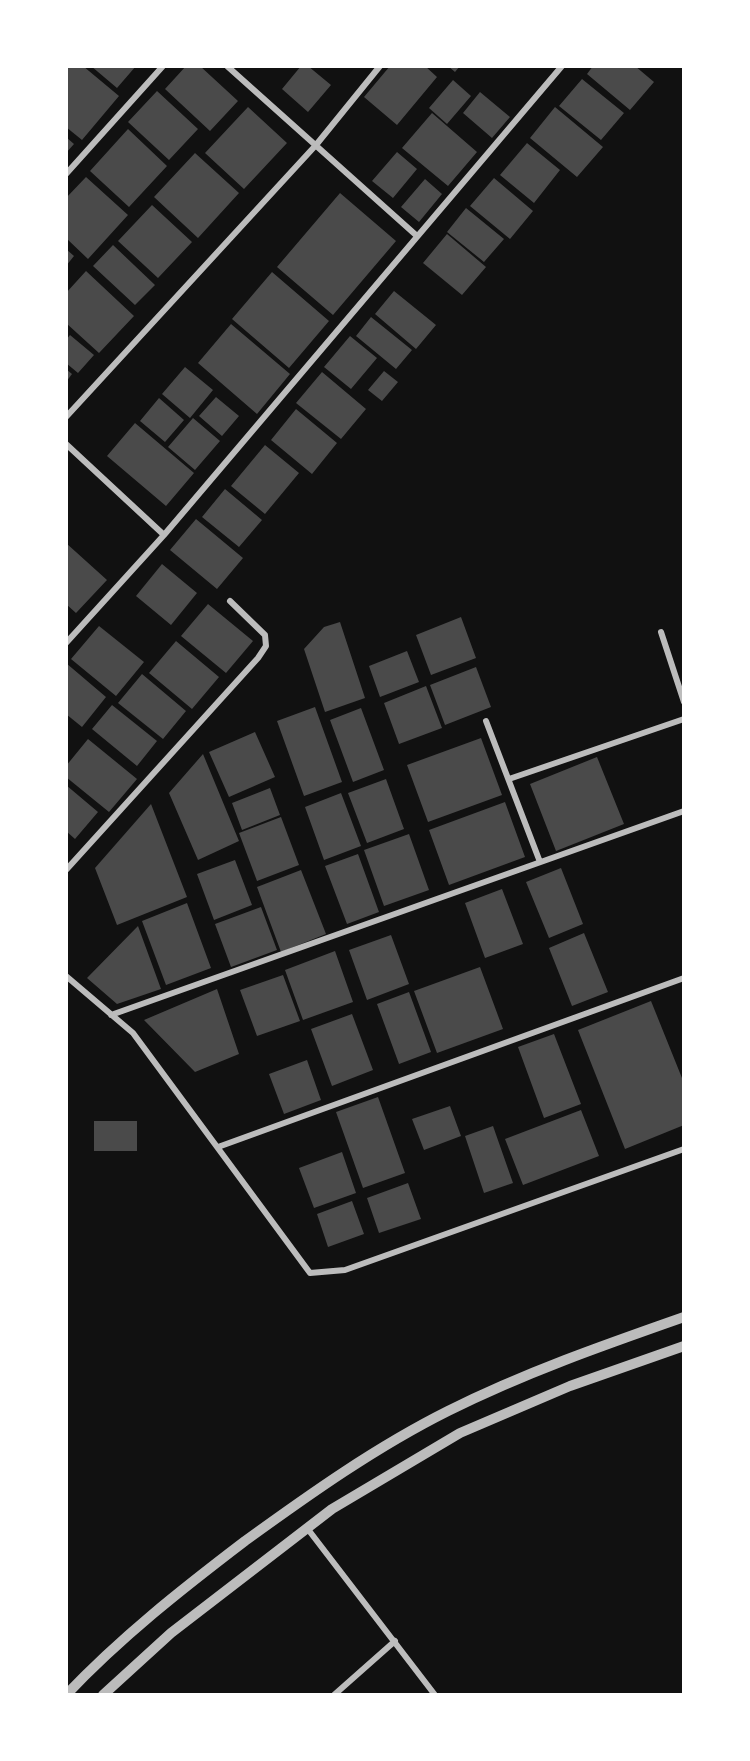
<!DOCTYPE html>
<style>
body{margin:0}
#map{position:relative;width:750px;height:1761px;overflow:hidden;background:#111;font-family:"Zilla Slab",serif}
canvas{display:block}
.frame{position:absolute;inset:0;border:68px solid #fff;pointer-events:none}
</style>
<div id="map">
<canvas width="750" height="1761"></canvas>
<div class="frame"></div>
</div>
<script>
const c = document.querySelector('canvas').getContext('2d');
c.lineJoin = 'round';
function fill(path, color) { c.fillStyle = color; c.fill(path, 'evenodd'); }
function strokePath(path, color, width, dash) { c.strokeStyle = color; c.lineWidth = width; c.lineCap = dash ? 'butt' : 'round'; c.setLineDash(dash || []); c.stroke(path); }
const building = new Path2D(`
 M66 66H83L119 96 82 140 66 127Z
 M91 66H136L117 88Z
 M186 66H200L238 101 210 131 165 89Z
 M301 66H308L331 85 308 112 282 89Z
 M390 66H425L437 77 397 125 364 97Z
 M448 66H460L455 72Z
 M593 66H635L654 82 630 110 587 74Z
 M582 79 624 113 601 140 559 106Z
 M453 80 471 96 447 124 429 108Z
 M157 91 198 129 169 160 128 122Z
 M480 92 510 117 492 138 463 113Z
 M248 107 287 143 244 189 205 153Z
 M555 107 603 147 577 177 530 138Z
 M432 113 477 152 448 186 402 148Z
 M128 129 167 166 129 207 90 171Z
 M66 137 74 144 66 153Z
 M527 143 560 170 534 203 500 175Z
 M397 152 417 169 393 198 372 181Z
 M195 153 239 193 198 238 154 197Z
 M86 177 128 215 88 259 66 238V198Z
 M494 178 533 211 510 239 470 206Z
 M425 179 442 194 419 222 401 207Z
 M340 193 396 241 333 315 277 267Z
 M152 205 192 242 158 278 118 241Z
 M466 208 504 239 484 262 447 232Z
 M447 234 486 267 462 295 423 263Z
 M113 245 155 285 135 305 93 266Z
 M66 249 74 256 66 266Z
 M86 271 134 316 99 353 66 323V293Z
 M272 272 329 321 289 368 232 319Z
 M394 291 436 325 416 349 375 314Z
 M371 317 412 350 396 369 356 336Z
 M231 324 290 374 257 414 198 363Z
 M70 335 94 355 78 373 66 363V340Z
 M350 336 377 358 351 389 324 367Z
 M185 367 213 390 190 418 162 394Z
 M66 369 72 374 66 382Z
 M384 371 398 382 382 401 368 390Z
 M322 372 366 409 341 439 296 403Z
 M216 397 239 416 222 436 199 416Z
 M159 398 184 420 165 442 140 421Z
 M296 409 337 443 312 474 271 440Z
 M193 418 220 441 195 470 168 447Z
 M135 423 194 473 166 506 107 456Z
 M265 445 299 473 265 514 231 486Z
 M225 489 262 520 239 547 202 517Z
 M196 519 243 558 217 589 170 550Z
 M66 543 107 580 76 613 66 604Z
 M162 564 197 593 171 625 136 596Z
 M208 604 253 641 226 673 181 636Z
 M461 617 476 658 431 675 416 635Z
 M340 622 365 698 325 712 304 649 324 627Z
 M99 626 144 662 116 696 71 659Z
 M176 641 219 677 192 709 149 673Z
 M407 651 419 682 380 697 369 666Z
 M66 663 106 697 82 727 66 714Z
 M476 667 491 707 445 725 430 685Z
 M142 674 186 711 163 739 118 703Z
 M426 686 442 728 399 744 384 703Z
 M112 705 157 741 137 766 92 729Z
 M315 707 342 782 304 796 277 721Z
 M361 708 384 770 353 782 330 720Z
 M255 732 275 777 229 797 209 752Z
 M481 738 502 795 428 822 407 765Z
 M88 739 137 779 109 812 66 777V766Z
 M203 754 239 841 198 860 169 793Z
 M597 757 624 824 556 851 530 784Z
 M386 779 404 829 367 843 348 793Z
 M66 785 98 812 75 839 66 831Z
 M270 788 280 815 242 830 232 803Z
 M341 793 361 846 324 860 305 807Z
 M505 802 525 857 449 885 429 830Z
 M151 804 187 897 117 925 95 868Z
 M281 817 299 865 257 881 239 833Z
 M409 834 429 890 384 906 364 850Z
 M358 854 379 912 347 924 325 866Z
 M235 860 252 905 214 920 197 874Z
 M561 868 583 924 549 938 526 882Z
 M301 870 326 934 281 952 257 887Z
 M502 889 523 944 485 958 465 903Z
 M187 903 211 968 166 985 142 921Z
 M261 907 277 950 231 967 215 924Z
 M138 926 161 989 117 1004 87 978Z
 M584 933 608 992 572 1006 549 948Z
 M391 935 409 984 367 1000 349 950Z
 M335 951 353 1002 303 1020 285 970Z
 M480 967 503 1029 437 1053 414 991Z
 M283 975 300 1021 257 1036 240 990Z
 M217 989 239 1054 195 1072 144 1020Z
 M409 992 431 1052 399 1064 377 1004Z
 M651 1001 684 1083V1125L625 1149 578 1030Z
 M352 1014 373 1070 332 1086 311 1029Z
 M554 1034 581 1104 544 1118 518 1047Z
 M307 1060 321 1100 284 1114 269 1074Z
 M378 1097 405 1173 363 1188 336 1112Z
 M450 1106 461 1136 424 1150 412 1119Z
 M581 1110 599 1156 523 1185 505 1139Z
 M94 1121H137V1151H94Z
 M493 1126 513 1183 484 1193 465 1136Z
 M342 1152 356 1193 314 1208 299 1168Z
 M408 1183 421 1219 379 1233 367 1198Z
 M352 1201 364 1234 328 1247 317 1214Z`);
const minor = new Path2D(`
 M227 66 417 236
 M66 174 163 66
 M66 417 316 145 380 66
 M66 444 164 535 66 643
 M164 535 562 66
 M661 632 684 702
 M486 721 540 862
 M509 779 684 719
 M66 870 258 658 266 646 265 635 230 601
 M66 976 133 1033 310 1273 345 1270 684 1149
 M111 1015 684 811
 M218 1147 684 978
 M307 1528 435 1695
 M334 1695 395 1641`);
const tertiary = new Path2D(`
 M66 1695C121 1637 182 1589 245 1541 310 1494 376 1447 448 1411 524 1373 604 1345 684 1317
 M103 1695 171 1633 332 1509 460 1433 570 1386 684 1346`);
fill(building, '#4a4a4a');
strokePath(minor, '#bcbcbc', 6);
strokePath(tertiary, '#bcbcbc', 10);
</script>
